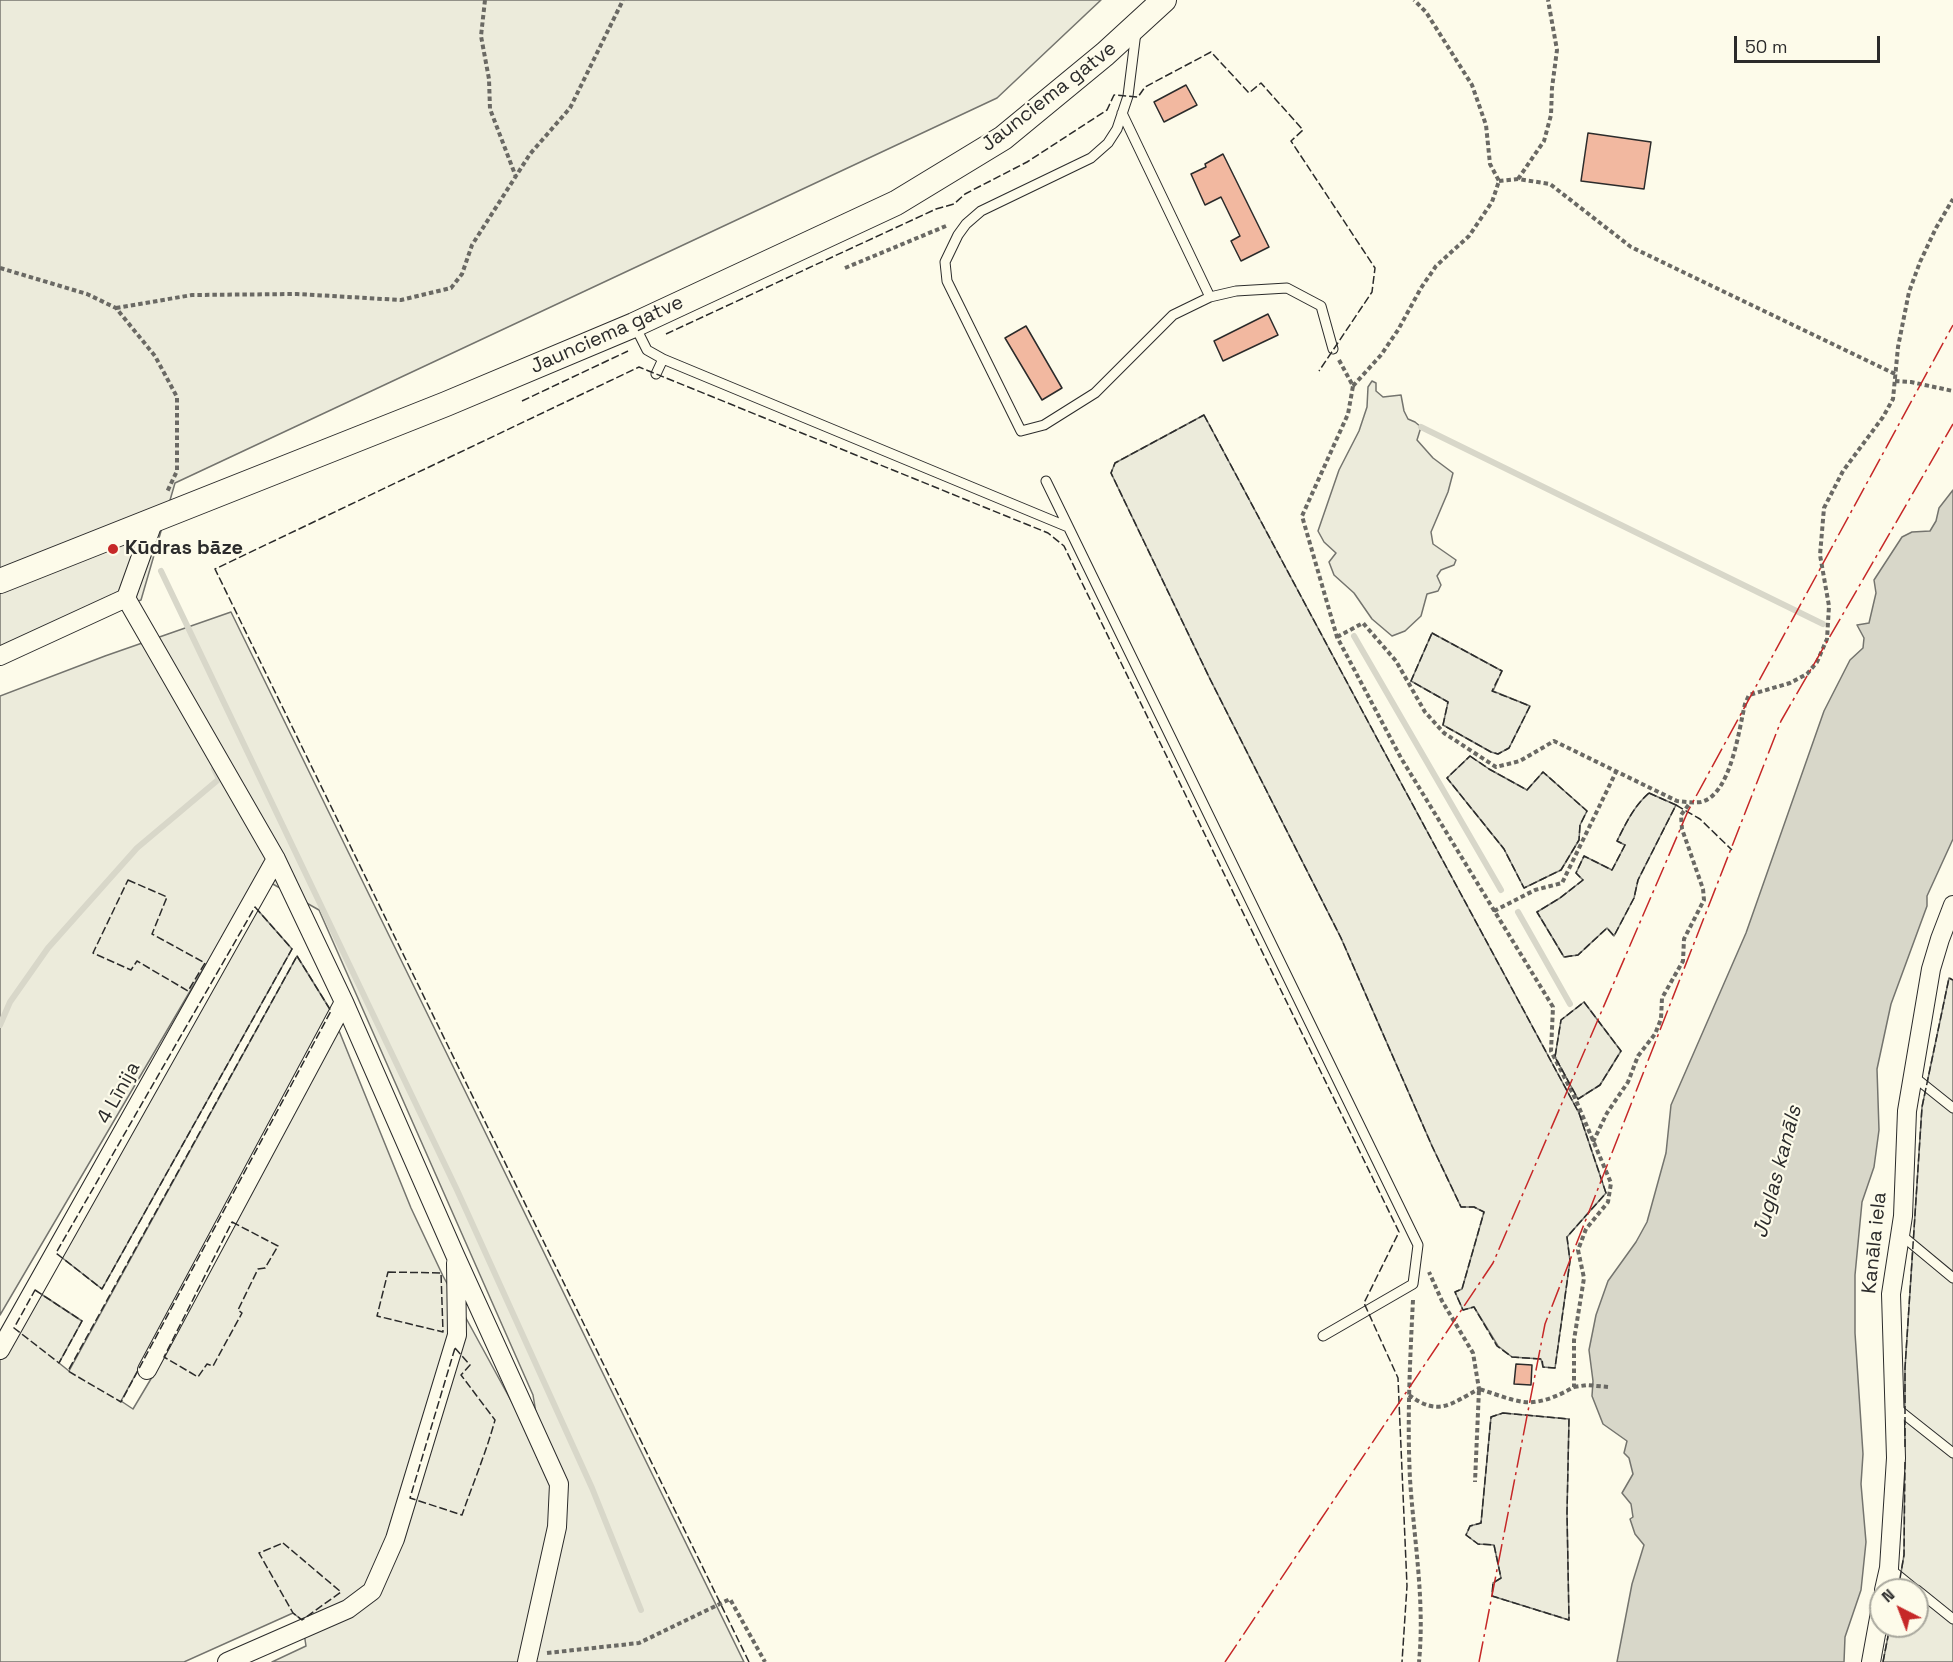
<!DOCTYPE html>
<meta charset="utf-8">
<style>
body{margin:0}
#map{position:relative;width:1953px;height:1662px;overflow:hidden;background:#fdfbea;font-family:"Space Grotesk",sans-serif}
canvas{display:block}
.north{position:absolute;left:1869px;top:1578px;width:60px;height:60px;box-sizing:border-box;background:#fdfbea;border:2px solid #a9a89e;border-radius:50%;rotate:318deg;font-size:16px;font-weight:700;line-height:24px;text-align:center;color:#2b2b2b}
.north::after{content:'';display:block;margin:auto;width:21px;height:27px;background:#c62828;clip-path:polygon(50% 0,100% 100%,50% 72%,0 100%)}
.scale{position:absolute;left:1734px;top:36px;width:146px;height:27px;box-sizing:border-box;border:3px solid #2b2b2b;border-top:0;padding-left:8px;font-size:18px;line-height:21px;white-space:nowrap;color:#2b2b2b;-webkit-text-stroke:4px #fdfbea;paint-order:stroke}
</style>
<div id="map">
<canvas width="1953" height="1662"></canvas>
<div class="north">N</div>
<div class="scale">50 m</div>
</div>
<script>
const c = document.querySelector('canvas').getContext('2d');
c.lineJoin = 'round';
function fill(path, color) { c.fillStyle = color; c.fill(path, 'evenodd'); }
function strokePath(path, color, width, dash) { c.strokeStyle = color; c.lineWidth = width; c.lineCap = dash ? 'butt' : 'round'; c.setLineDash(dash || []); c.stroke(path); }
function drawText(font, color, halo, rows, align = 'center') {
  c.font = font + ' "Space Grotesk",sans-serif'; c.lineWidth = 4.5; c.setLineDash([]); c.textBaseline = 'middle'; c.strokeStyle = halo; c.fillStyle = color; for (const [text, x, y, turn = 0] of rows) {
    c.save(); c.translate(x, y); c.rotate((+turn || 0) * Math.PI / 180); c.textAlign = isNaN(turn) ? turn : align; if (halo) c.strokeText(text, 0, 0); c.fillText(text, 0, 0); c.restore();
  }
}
const green = new Path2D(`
 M0 0H1101L997 98 175 483 141 600 0 653Z
 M1372 381 1376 383V391L1383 397 1401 395 1404 411 1408 419 1415 422 1421 427 1417 440 1433 458 1453 473 1448 492 1431 532 1433 544 1456 560 1454 565 1441 570 1437 576 1441 585 1438 591 1427 594 1421 616 1405 631 1392 636 1372 619 1354 593 1334 575 1329 562 1336 553 1324 542 1318 531 1339 470 1359 431 1367 407 1368 387Z
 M1204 415 1380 744 1579 1113 1606 1193 1567 1237 1570 1261 1555 1368 1543 1367 1541 1359 1512 1357 1498 1346 1474 1307 1463 1310 1455 1292 1462 1289 1484 1212 1474 1207H1461L1432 1146 1341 938 1210 679 1111 473 1115 463Z
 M231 612 744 1662H272L306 1646 302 1620 293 1613 184 1662H0V1356L35 1290 82 1321 59 1363 69 1371 297 956 331 1011 411 1208 443 1276 544 1461 533 1395 319 910 271 883 255 907 292 949 102 1289 56 1253 217 970 206 964 0 1315V696L105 656ZM222 1217 164 1357 133 1409 121 1401Z
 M1432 633 1502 671 1493 691 1530 706 1509 748 1498 754 1491 752 1443 725 1448 702 1411 681Z
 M1470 756 1489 769 1527 790 1543 772 1587 811 1580 825 1579 840 1561 870 1524 888 1504 849 1447 778Z
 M1649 793 1676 805 1638 880 1634 898 1614 936 1607 928 1578 955 1564 957 1537 912 1560 898 1583 880 1576 873 1584 856 1612 870 1625 845 1617 841C1626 823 1634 806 1649 793Z
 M1949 978 1953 980V1662H1883L1890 1626H1917V1590H1898L1904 1555 1905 1368 1922 1107Z
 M1584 1002 1621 1051 1600 1085 1578 1099 1555 1057 1561 1020Z
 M1503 1413 1569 1419 1567 1513 1569 1620 1492 1596 1493 1583 1501 1578 1494 1545 1478 1544 1466 1535 1470 1526 1481 1523 1491 1417Z`);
const water = new Path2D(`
 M1953 490V839L1927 896V906L1891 1004 1877 1069 1879 1130 1874 1167 1862 1202 1855 1275V1333L1863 1454 1861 1484 1866 1542 1861 1590 1845 1637 1844 1662H1617L1632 1584 1644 1545 1635 1534 1630 1519 1633 1517 1631 1504 1622 1493 1633 1474 1629 1458 1624 1453 1627 1441 1603 1424 1592 1396 1593 1381 1589 1350 1596 1315 1608 1281 1636 1242 1647 1222 1666 1153 1671 1105 1746 933 1824 711 1850 660 1863 648 1864 638 1857 625 1869 623 1876 593 1874 580 1902 537 1912 532 1930 531 1936 521 1939 508Z`);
const stream = new Path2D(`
 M1421 427 1823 624
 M161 571 457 1190 592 1488 641 1610
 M1354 636 1501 890
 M1518 912 1570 1004
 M0 1025 10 1002 48 948 137 848 219 779 214 769`);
const building = new Path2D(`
 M1186 85 1197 105 1164 122 1154 102Z
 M1588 133 1651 142 1644 189 1581 181Z
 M1223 154 1269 247 1241 261 1231 241 1240 236 1221 197 1205 205 1191 174 1206 167 1205 164Z
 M1268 314 1278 335 1223 361 1214 341Z
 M1026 326 1062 388 1042 400 1005 338Z
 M1516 1364 1532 1365 1531 1385 1514 1384Z`);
const path = new Path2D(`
 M485 0 481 36 489 79 490 109 516 177
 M1518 179 1544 141 1551 115 1552 88 1557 50 1548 0
 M1499 181 1518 179 1550 184 1631 247 1895 374
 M0 268 87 294 116 308 155 356 177 397V471L167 492
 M845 268 946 226
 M116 308 192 295 297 294 401 300 451 288 462 274 472 245 530 154 570 108 623 0
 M1339 360 1353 386 1348 414 1302 516 1337 637 1401 758 1553 1007 1551 1051 1575 1098 1611 1183 1608 1202 1586 1229 1578 1250 1584 1278 1574 1340V1387C1560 1395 1541 1404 1524 1402 1509 1400 1493 1393 1479 1389L1475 1482
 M1895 381 1911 382 1953 391
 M1353 386 1381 355 1398 330 1421 288 1436 266 1469 236 1492 202 1499 181 1490 164 1486 125 1472 85 1426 12 1414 0
 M1337 637 1363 623 1396 661 1425 712 1444 733 1496 767 1520 761 1554 741 1677 801C1685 802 1693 803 1701 802 1731 795 1739 729 1745 704L1749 695 1790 683 1807 674 1817 662 1827 639 1829 606 1820 555 1824 508 1843 471 1883 417 1893 399 1898 347 1909 292 1920 262 1936 228 1953 199
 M1494 911 1535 890 1562 883 1616 772
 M1593 1142 1607 1113 1628 1082 1638 1056 1655 1034 1661 1019 1662 998 1683 961 1684 939 1704 900 1703 889 1682 829 1681 815 1690 803
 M1413 1300C1410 1360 1407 1420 1410 1479 1414 1540 1425 1601 1419 1662
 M1574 1387 1587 1385 1608 1387
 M1409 1395C1439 1417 1450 1404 1479 1389L1473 1353 1442 1301 1429 1272
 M547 1653 639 1643 730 1599 765 1662`);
const lane = new Path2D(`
 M1136 32 1128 96 1117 129 1108 143 1091 158 981 211 966 224 958 235 945 262 947 281 1021 431 1044 425 1095 393 1173 315 1210 297 1236 291 1287 288 1321 306 1333 349
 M1122 113 1210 297
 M635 326 647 350 663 359 1068 527
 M656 374 663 359
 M1046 481 1418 1245 1413 1284 1323 1336
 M1913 1076 1953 1108
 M1900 1234 1953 1278
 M1895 1407 1953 1453
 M1889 1568 1916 1590
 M1917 1590 1953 1619`);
const street = new Path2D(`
 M154 520 126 598 276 859 344 1002 455 1255 559 1484 557 1527 527 1662
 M0 656 126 598
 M0 1350 276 859
 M147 1370 344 1002
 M1884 1590 1889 1568 1896 1458 1891 1294 1903 1216 1907 1111 1931 969 1940 939 1953 905
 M227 1662 348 1609 372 1591 395 1539 457 1335 456 1263
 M1871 1662 1881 1607`);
const secondary = new Path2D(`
 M0 581 446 404 634 325 896 203 1003 138 1105 54 1164 0`);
const fence = new Path2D(`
 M666 334 936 209 954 204 965 194 1027 162 1107 110 1114 95 1138 97 1145 87 1211 52 1249 93 1261 83 1303 130 1291 141 1375 268 1372 292 1319 371
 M522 401 628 351
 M1204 415 1380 744 1579 1113 1606 1193 1567 1237 1570 1261 1555 1368 1543 1367 1542 1359 1512 1357 1497 1346 1474 1307 1463 1310 1455 1292 1462 1289 1484 1212 1474 1207H1461L1432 1146 1341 938 1210 679 1111 473 1115 463Z
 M1432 633 1502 671 1492 691 1530 706 1509 748 1498 754 1491 752 1443 725 1448 702 1411 681Z
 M1470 756 1489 769 1527 790 1543 772 1587 811 1580 825 1579 840 1561 870 1524 888 1504 849 1447 778Z
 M1649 793 1676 805 1638 880 1634 898 1614 936 1607 928 1578 955 1564 957 1537 912 1560 898 1583 880 1576 873 1584 856 1612 870 1625 845 1617 841C1626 823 1634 806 1649 793Z
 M1676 805 1700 819 1732 850
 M128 880 167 897 152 934 205 963 188 991 137 961 131 970 93 953Z
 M255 907 292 949 102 1289 56 1253Z
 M297 956 331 1011 121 1402 68 1371Z
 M1584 1002 1621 1051 1600 1085 1578 1099 1555 1057 1561 1020Z
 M232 1222 278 1246 265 1268 258 1269 238 1310 242 1313 213 1366 207 1364 198 1377 164 1357Z
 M388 1272 441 1273 443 1332 377 1316Z
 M35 1290 82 1321 59 1363 14 1328Z
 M455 1348 470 1365 461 1375 495 1420C486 1453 473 1483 462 1515L410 1498Z
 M1503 1413 1569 1419 1567 1513 1569 1620 1492 1596 1493 1583 1501 1578 1494 1545 1478 1544 1466 1535 1470 1526 1481 1523 1491 1417Z
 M1905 1447V1368L1922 1107 1949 978 1953 980
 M283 1543 341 1592 302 1620 293 1613 259 1553Z
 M1898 1590 1904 1555 1905 1462
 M749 1662 215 569 639 367 1048 533 1064 546 1399 1232 1364 1303 1398 1378 1407 1586 1402 1662
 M1883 1662 1890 1626`);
const power = new Path2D(`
 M1225 1662 1493 1263 1688 811 1953 325
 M1479 1662 1545 1324 1781 721 1953 424`);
const markers = [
 [113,549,6,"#c62828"]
];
const streetNames = [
 ["Jaunciema gatve",1049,97,-38],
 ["Jaunciema gatve",607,335,-24],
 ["4 Līnija",119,1093,-61],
 ["Kanāla iela",1875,1243,-84]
];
const poiNames = [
 ["Kūdras bāze",125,549]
];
const waterNames = [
 ["Juglas kanāls",1778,1172,-75]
];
fill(green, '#ecebdb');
strokePath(green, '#74746e', 1.5);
fill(water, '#d8d7c9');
strokePath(water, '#74746e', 1.5);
strokePath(stream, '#d8d7c9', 6);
fill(building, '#f2b8a0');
strokePath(building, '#2b2b2b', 1.5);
strokePath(lane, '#2b2b2b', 11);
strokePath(street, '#2b2b2b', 20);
strokePath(secondary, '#2b2b2b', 26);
strokePath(path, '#6a6964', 4, [4.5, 3]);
strokePath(lane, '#fdfbea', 9);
strokePath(street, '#fdfbea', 18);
strokePath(secondary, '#fdfbea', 24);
strokePath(fence, '#2b2b2b', 1.5, [8, 3]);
strokePath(power, '#c62828', 1.5, [21, 4.5, 3, 4.5]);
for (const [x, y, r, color] of markers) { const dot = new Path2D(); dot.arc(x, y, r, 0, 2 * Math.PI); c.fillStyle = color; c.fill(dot); strokePath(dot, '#fdfbea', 2); }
drawText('20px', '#2b2b2b', '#fdfbea', streetNames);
drawText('bold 20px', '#2b2b2b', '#fdfbea', poiNames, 'left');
drawText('italic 21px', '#2b2b2b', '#fdfbea', waterNames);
</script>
